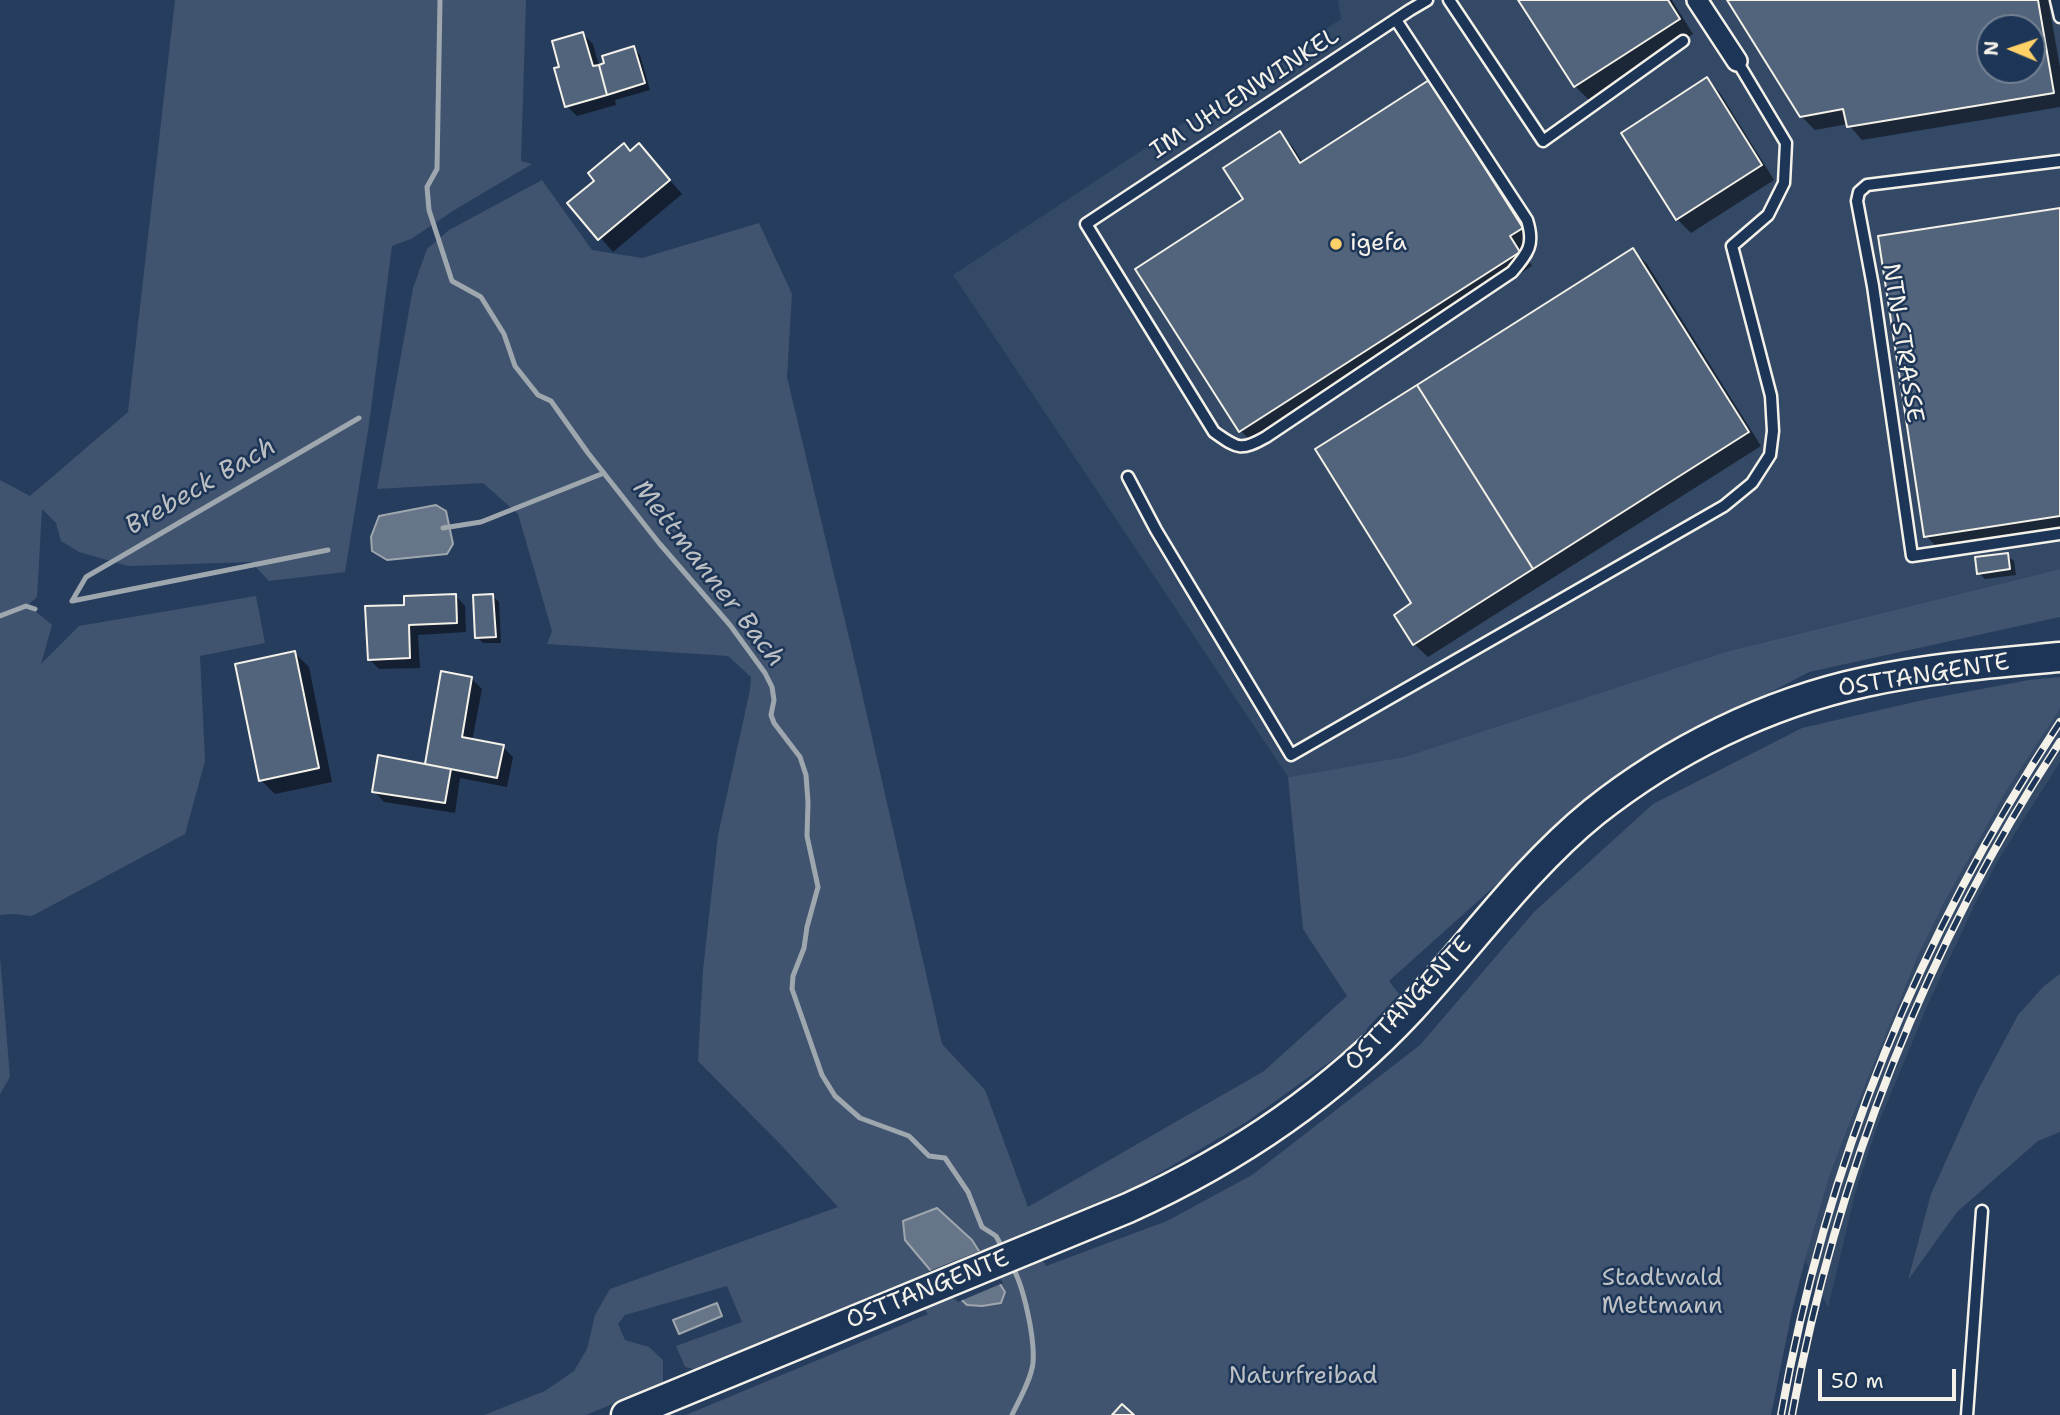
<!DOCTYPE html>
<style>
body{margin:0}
#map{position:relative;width:2060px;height:1415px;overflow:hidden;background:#263d5d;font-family:"Shantell Sans",sans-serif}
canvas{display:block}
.north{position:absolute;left:1976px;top:14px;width:70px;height:70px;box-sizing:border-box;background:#1d3557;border:2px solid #738091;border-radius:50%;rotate:272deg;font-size:19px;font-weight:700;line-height:28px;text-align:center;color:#f4f1e8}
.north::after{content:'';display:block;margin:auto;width:24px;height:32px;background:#ffd166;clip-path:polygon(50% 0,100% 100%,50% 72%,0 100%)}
.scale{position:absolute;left:1818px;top:1369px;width:138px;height:32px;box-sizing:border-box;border:4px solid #f4f1e8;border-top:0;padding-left:9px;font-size:21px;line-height:24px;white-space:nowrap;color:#f4f1e8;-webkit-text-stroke:5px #1d3557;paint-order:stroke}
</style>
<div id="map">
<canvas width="2060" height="1415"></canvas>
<div class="north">N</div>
<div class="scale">50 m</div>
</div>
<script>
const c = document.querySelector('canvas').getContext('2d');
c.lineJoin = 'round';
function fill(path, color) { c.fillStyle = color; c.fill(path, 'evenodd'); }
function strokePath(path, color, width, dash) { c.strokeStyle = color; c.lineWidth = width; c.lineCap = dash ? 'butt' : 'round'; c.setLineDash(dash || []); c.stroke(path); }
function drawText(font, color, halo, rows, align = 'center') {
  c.font = font + ' "Shantell Sans",sans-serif'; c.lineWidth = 5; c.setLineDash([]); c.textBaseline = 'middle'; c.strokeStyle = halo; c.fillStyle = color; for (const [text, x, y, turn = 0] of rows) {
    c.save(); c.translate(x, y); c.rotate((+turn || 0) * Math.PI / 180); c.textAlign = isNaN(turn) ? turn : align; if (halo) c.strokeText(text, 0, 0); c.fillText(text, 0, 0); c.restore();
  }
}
const built = new Path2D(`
 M1338 0H2060V569L1725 652 1404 757 1288 777 953 275 1341 19ZM1990 28H2032V70H1990Z
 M2060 709V762L2000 857 1977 900 1929 1002 1877 1127 1856 1190 1828 1308 1805 1260 1830 1174 1851 1120 1918 956 1943 905 2008 788Z`);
const green = new Path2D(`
 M175 0H526L521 161 532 164 456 209 411 239 392 246 369 424 345 572 269 581 251 562 128 566 79 552 61 541 56 523 42 509 37 597 28 605 52 625 41 664 79 626 256 596 265 643 200 656 205 761 185 834 32 916 13 914 0 915V480L30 496 128 412Z
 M542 180 592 250 642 258 759 223 792 294 787 377 856 667 942 1044 985 1090 1028 1207 1264 1071 1347 996 1303 929 1288 777 1404 757 1725 652 2060 569V617L1809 672 1625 769 1389 981 1399 994 1349 1048 1245 1123 1137 1186 1023 1233 1046 1266 1167 1221 1252 1175 1420 1045 1534 912 1653 804 1802 728 1923 700 2029 680 2060 677V709L2008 788 1943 905 1918 956 1851 1120 1830 1174 1805 1260 1792 1311 1771 1415H686L928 1314 902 1283 698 1370 685 1367 676 1346 742 1322 727 1286 625 1315 618 1324 625 1340 649 1347 663 1360V1383L586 1415H484L545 1391 574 1371 587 1349 595 1315 610 1289 838 1207 783 1147 698 1061 703 970 718 835 750 690 751 677 728 656 547 644 552 631 518 514 483 483 377 489 413 288 427 249 449 230Z
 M0 957 10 1077 0 1094Z
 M2060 974V1132L2038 1141 1957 1212 1908 1280 1931 1194 1977 1092 2018 1015 2044 986Z`);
const water = new Path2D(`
 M436 505 446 511 453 544 447 554 387 560 372 551 371 537 379 516Z
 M937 1208 972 1240 1005 1292 1001 1303 982 1306 967 1305 931 1271 905 1240 903 1221Z
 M717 1303 722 1316 679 1334 673 1320Z`);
const pier = new Path2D(`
 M982 1250 1003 1283 958 1302 927 1272Z`);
const shadow = new Path2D(`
 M1520 0H1672L1693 34 1589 100 1575 86Z
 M1729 0H2048L2060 67V107L1862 140 1848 124 1815 130 1801 116ZM1990 28H2032V70H1990Z
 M583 34 593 44 599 66 634 48 640 55 650 90 615 100 616 105 577 116 567 106 561 68Z
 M1707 79 1720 93 1774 180 1691 233 1677 219Z
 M1429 82 1443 96 1536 242 1523 251 1532 266 1255 445 1241 431 1138 269 1245 200 1280 133 1293 147 1303 163Z
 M639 145 682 194 613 252 570 203Z
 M2060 209V531L1940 550 1926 536Z
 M1633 250 1647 264 1761 446 1428 657 1414 644V604Z
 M2007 555 2014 561 2016 575 1985 579 1979 573Z
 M455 595 465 606 466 632 418 635 420 668 379 669 369 659 406 606Z
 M493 596 499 602 501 643H483L477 637Z
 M295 653 309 667 332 782 275 794 261 780Z
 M443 673 472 679 482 689 472 741 503 747 513 757 507 787 460 778 455 813 384 802 374 791 426 766Z`);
const stream = new Path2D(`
 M440 0 437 169 427 187 429 210 452 281 481 297 504 334 515 366 538 395 551 401 588 453 659 543 730 625 765 673 772 687 774 700 771 715 774 723 800 757 806 775 808 802 807 836 818 887 807 927 804 948 793 976 792 989 822 1075 835 1096 860 1118 909 1136 929 1156 945 1158 968 1192 982 1227 996 1236 1004 1251
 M443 528 481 522 604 473
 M72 601 86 577 359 418
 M72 601 328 550
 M0 616 26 606 35 609
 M1012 1415C1019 1400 1031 1380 1033 1363 1035 1338 1024 1287 1012 1266`);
const building = new Path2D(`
 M1518 0H1668L1680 19 1574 87Z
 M1727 0H2038L2054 93 1847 127 1843 109 1800 117ZM1990 28H2032V70H1990Z
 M583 32 593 66 599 65 607 95 565 107 554 68 559 67 552 41Z
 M634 46 645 83 607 95 599 65 604 63 602 56Z
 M1707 77 1762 165 1676 220 1621 133Z
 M1429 80 1523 228 1510 236 1520 252 1239 432 1135 269 1243 199 1223 168 1280 131 1300 163Z
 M624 143 630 151 639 143 670 180 598 240 567 203 594 181 588 173Z
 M2060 208V516L1924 537 1878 236Z
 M1633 248 1749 432 1533 569 1417 385Z
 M1417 385 1533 569 1413 645 1394 615 1411 603 1315 449Z
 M2008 553 2010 569 1977 574 1975 557Z
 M456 594 457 623 409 625 410 658 368 660 365 606 404 605V596Z
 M493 594 496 637 475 638 473 595Z
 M295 651 319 768 259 781 235 664Z
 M441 671 472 677 462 737 504 745 497 778 425 764Z
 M378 755 451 769 445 803 372 792Z
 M1122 1404 1134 1415H1112Z`);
const service = new Path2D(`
 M1449 0 1543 141 1683 41
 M2056 0 2060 17
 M1396 20 1527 220C1535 245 1528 253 1512 272L1266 437C1240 452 1237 448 1214 432L1086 224 1410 10 1427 0
 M2060 161 1867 185 1859 192 1857 201 1873 286 1912 556 2060 534
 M1128 477 1156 530 1291 755 1724 506 1752 483 1770 455 1773 431 1771 396 1732 246 1768 215 1784 183 1786 143 1737 61
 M1967 1415 1982 1211`);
const minor = new Path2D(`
 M1697 0 1737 61`);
const secondary = new Path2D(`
 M626 1415 1128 1208C1234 1160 1331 1095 1411 1009 1472 943 1524 869 1594 812 1672 750 1767 703 1865 682 1929 668 1995 663 2060 657`);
const rail = new Path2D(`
 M1781 1415C1826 1162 1919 936 2060 722
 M1792 1415C1836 1175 1926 946 2060 742`);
const markers = [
 [1336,244,7,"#ffd166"]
];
const streetNames = [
 ["IM UHLENWINKEL",1245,94,-33],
 ["NTN-STRASSE",1902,343,81],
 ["OSTTANGENTE",1924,676,-9],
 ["OSTTANGENTE",1409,1004,-47],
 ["OSTTANGENTE",928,1290,-22]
];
const poiNames = [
 ["igefa",1350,244]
];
const parkNames = [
 ["Stadtwald",1662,1279],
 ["Mettmann",1662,1307],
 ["Naturfreibad",1303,1377]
];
const waterNames = [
 ["Brebeck Bach",201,487,-30],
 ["Mettmanner Bach",708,574,52]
];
fill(built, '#334966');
fill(green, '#40546f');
fill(water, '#677588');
strokePath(water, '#9fa7ae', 2);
fill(pier, '#263d5d');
fill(shadow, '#0007');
strokePath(stream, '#9fa7ae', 5);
fill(building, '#52647b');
strokePath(building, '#f4f1e8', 2);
strokePath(service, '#f4f1e8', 15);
strokePath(minor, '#f4f1e8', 24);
strokePath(secondary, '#f4f1e8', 33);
strokePath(service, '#1d3557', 10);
strokePath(minor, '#1d3557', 19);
strokePath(secondary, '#1d3557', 28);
strokePath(rail, '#f4f1e8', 8);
strokePath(rail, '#1d3557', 5, [16]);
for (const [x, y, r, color] of markers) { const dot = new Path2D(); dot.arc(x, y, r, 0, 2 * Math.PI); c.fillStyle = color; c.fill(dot); strokePath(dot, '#1d3557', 2.5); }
drawText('24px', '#f4f1e8', '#1d3557', streetNames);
drawText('24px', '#f4f1e8', '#1d3557', poiNames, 'left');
drawText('24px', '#bec2c4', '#1d3557', parkNames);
drawText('italic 26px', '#bcbfc2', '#1d3557', waterNames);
</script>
